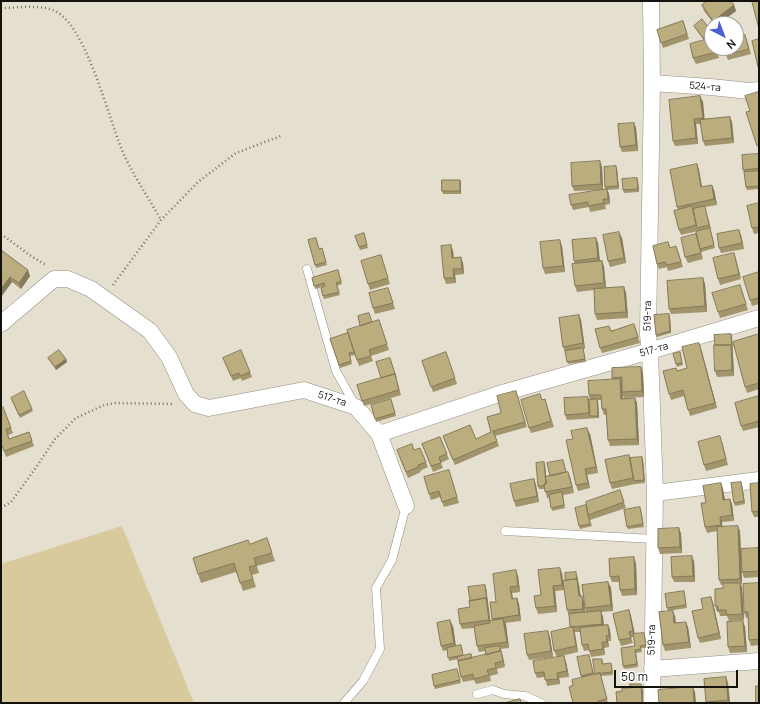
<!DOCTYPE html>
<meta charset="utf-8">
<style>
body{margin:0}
#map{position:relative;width:760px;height:704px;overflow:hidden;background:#e4dfcf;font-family:Manrope,sans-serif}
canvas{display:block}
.frame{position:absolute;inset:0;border:2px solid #14120d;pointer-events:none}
.north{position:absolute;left:704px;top:16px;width:40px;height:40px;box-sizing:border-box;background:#fff;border:1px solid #a1a09e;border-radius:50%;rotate:138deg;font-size:11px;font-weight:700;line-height:16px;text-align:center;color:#14120d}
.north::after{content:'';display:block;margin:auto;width:14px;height:18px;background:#4d5fd4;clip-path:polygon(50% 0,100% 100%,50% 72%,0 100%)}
.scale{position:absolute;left:614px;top:670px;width:124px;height:18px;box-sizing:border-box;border:2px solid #14120d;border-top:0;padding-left:5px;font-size:12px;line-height:14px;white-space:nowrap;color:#14120d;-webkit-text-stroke:3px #fff;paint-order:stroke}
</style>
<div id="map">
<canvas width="760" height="704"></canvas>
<div class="frame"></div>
<div class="north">N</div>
<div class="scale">50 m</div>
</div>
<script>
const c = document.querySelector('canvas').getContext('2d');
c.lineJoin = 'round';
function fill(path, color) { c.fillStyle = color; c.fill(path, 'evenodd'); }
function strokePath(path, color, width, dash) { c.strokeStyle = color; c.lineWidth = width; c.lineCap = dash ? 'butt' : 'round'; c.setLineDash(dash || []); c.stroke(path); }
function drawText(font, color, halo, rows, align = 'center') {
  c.font = font + ' Manrope,sans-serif'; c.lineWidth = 3; c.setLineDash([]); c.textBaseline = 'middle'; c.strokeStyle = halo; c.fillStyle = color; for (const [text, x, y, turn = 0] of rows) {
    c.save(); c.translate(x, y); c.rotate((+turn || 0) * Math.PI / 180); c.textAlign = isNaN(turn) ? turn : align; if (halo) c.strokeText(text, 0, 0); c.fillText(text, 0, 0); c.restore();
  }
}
const green = new Path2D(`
 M122 526 194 703H1V564Z`);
const path = new Path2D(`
 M1 8C18 8 40 4 55 11 88 27 109 123 125 157 136 179 149 199 161 220
 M1 234 31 256 46 265
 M113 285 161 220 198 182 236 153 281 136
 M1 508 11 502 35 469 55 439 76 418 104 405 116 403 174 404`);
const lane = new Path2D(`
 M307 269 336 371 355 405
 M505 531 654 539
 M477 694 493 690 504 694 525 696 541 703
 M344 703 363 681 380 649 376 588 392 560 406 506`);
const street = new Path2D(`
 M651 1 652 83 648 335 650 351 655 493 652 703
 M652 83 711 87 749 91 759 90
 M1 324 54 279H68L91 289 150 331 169 357 186 394 195 404 209 408 304 390 356 407 379 434 499 394 650 351 759 318
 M379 434 406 506
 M655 493 759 480
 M652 669 759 661`);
const wall = new Path2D(`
 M702 5H734L736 11 718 24H714L704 11Z
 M683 21 689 39 663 48 657 30Z
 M694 26 712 33V35L706 40 712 48H716L719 58 696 64 693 58 704 40 695 28Z
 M745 35 751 54 728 60 726 55Z
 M700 96 703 102 704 119 730 117 732 122 734 143 705 146 703 141 701 124H696L698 144 675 146 673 141Z
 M634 123 636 128 638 151 622 152 620 147Z
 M759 154V189L747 190 746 187 744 172 743 170Z
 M600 161 602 167 603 189H606L605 187 616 166 617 169 619 189 607 190 609 194 610 204 605 205 606 209 590 212 589 207 573 210 571 205 599 190 574 191 572 186Z
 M697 164 699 170 702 187 714 190 717 205 705 207 711 228 681 235 679 230 678 210 677 207Z
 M637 178 638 181 639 192 624 193 623 190Z
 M460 180 461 183V194H443L442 191Z
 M759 203V233L754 234 752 228Z
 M710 228 715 248 701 252 703 259 688 263 685 257 696 234Z
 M364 233 368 248 360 250 355 236Z
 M741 235 744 249 721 253 719 248Z
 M596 238 598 243 600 261H602L604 267 606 288 624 287 626 293 628 318 597 320 595 314 594 290 577 292 575 286V264L574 261Z
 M622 238 626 263 610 267 608 261Z
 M308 240 319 249 322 248 327 265 316 268Z
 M668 242 670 247 678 251 683 267 668 271 667 267 659 269 657 264Z
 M451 245 453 251 454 258 463 263 464 274 455 275 456 283 446 284 444 278Z
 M562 246 565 272 545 274 543 268Z
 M1 250 30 276 21 289 12 282 1 297Z
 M734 253 741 279 720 285 718 279Z
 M381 255 390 284 370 290 368 284Z
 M338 270 342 284 337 286 340 295 324 299 321 288 325 286 315 289 312 278Z
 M759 272V304L752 306 750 300Z
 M703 278 705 284 707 312 671 314 669 309Z
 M742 291 748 310 720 318 718 312Z
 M390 293 395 309 375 314 373 308Z
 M579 315 581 320 585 349H583L586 362 568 364 565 352 563 347Z
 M670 317 671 333 657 337 656 335Z
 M379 320 389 350 371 356 373 361 359 366 355 355 350 356 352 364 340 368 330 339 348 333 372 322Z
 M636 329 640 343 602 353 600 348 611 330Z
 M731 334 732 337 734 376 717 377 715 371V345Z
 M759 334V389L747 393 745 387Z
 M699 343 717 408 690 416 684 396 671 400 669 394 687 368Z
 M446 352 457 384 433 392 422 361Z
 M680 352 683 365 677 367 676 364Z
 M48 358 66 359 67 362 56 370 49 360Z
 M223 358 250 372 252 377 242 381 241 378 233 381Z
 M391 360 401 395 364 406 362 401 381 378Z
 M641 367 643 373 644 397 624 398 622 393 623 398H635L637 403 639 445 610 446 608 440 606 415H604L602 409 601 400H598L599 418 567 420 565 415 588 397 589 400H590L589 395 613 379 612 378Z
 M516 391 527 427 495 436 499 446 455 465 445 442 476 439 491 432 501 413Z
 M759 396V427L743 431 741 426Z
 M391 399 396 416 376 422 371 405Z
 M545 399 554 427 531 433 529 428Z
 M12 401 32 409 33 411 20 418Z
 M3 407 13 433 8 435 9 439 29 432 34 446 6 457 2 446H1V408Z
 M590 434 598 473 587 475 590 488 578 491 576 485 573 439Z
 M440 437 449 459 441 463 443 468 433 472 422 444Z
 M722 441 728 465 706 471 704 465Z
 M414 450 426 462 428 467 420 471 421 472 408 478 399 456Z
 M629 455 630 458 643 460 645 483 635 484 612 489 610 483Z
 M544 462 545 465 546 476H550L564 463 566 472 570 477 574 493 563 495 565 508 552 511 549 498H547L545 489H539L538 486Z
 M449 470 459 503 444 507 440 497 431 500 429 494Z
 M534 479 536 485 539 502 516 507 514 501Z
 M741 482 742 485 745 504 735 506 734 503Z
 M721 483 723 489 725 500 730 499 732 504 734 521 722 522V526L740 531 742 584H741L742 588 744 620 729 621 727 616H720L719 612H717L715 606 723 588V585H721L719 580 717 531 707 533 705 527 706 503Z
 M759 483V517H754L752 512Z
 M620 490 626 508 590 520 592 526 580 529 579 526 586 505Z
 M641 510 644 527 628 529 627 527Z
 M679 528 681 534 682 553 660 554 658 548Z
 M250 544 270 547 275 561 257 566 259 573 252 575 256 587 243 591 236 572 201 583 198 574Z
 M759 548V577L744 578 742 572Z
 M694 561 695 582H674L672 577Z
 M636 563 637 595 622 596 620 590V582H612L610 577Z
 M562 573 564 590 555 591 557 612 538 614 536 608 541 595Z
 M577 575 581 596 584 602 585 613 586 612 585 608 608 582 611 588 613 611 601 612 603 617 604 625H608L610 630 611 641H608L609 647 604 648 605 655 591 657 589 650 584 651 582 645 580 632H574L578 652 557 657 554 651 571 628 569 616 567 610 565 580Z
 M518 576 520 592 512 593 513 599 517 598 519 604 521 621 505 623 509 648 500 649 505 667 497 669 498 674 490 676 491 681 476 684 474 680 463 682 461 677 458 659 449 661 447 650 443 651 441 646 453 626 456 646 462 648 463 656 473 658 486 655 485 651 479 652 477 646 474 628 462 629 460 624 470 607 486 588 490 621 492 620V619L496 602Z
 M759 583V645L751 646 749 640 748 618H746L744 612Z
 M684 591 687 608 668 611 667 608Z
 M711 597 713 603 721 639 700 643 698 638 703 609Z
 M629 610 631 616 635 634 645 636 647 648H641L642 652 636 653 638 667 624 669 623 666 635 646 634 637H631L633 643 621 646 619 640Z
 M675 616 676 623 688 627 691 648 665 651 663 645Z
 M743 621 745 627 747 652 730 653 728 647Z
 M550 637 553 657 529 660 527 655Z
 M564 656 566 662 569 677 559 678 560 684 547 686 545 677 537 678 535 673Z
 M590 658 594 675H595L593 659 603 661V664L612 665 613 675 601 676 608 703H573V685L582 678 581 676Z
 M458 672 461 683 435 689 434 686Z
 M726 677 728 683 730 703H706V702Z`);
const shadedWall = new Path2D(`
 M734 5 736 11 718 24H715L713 21Z
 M712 32V35L704 41 703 38Z
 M700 96 703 102 705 123 703 118Z
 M730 117 732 122 734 143 732 138Z
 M694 119 696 124 698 144 696 138Z
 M634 123 636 128 638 151 636 145Z
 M600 161 602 167 603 189 601 184Z
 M697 164 699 170 703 192 701 187Z
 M616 166 617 169 619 189 618 186Z
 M637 178 638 181 639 192 638 189Z
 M460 180 461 183V194L460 191Z
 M712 185 714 190 717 205 714 199Z
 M607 189 609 194 610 204 608 199Z
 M739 230 741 235 744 249 742 243Z
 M619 232 622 238 626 263 624 258Z
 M596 238 598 243 600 264 598 258Z
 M560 240 562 246 565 272 563 266Z
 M451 245 453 251 454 264 452 258Z
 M734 253 736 259 741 279 739 274Z
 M461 257 463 263 464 274 462 269Z
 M602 261 604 267 606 289 604 283Z
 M453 269 455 275 456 283 454 278Z
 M28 270 30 276 21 289 19 283Z
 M10 277 12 282 1 297V289Z
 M703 278 705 284 707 312 705 306Z
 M624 287 626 293 628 318 626 312Z
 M669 314 670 317 671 333 670 331Z
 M579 315 581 320 585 349 583 343Z
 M731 334 732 337 734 376 732 370Z
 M699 343 701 348 717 408 715 403Z
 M66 359 67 362 56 370 55 367Z
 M641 367 643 373 644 397 642 391Z
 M620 379 622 385 623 404 621 399Z
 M635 398 637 403 639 445 637 439Z
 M597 399 598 402 599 418 598 416Z
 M587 428 590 434 598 473 596 467Z
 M642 457 643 460 645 483 644 480Z
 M544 462 545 465 547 488 546 486Z
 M585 469 587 475 590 488 588 483Z
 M568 472 570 477 574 493 572 487Z
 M534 479 536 485 539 502 537 496Z
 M741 482 742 485 745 504 744 501Z
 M721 483 723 489 726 506 723 500Z
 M730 499 732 504 734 521 732 515Z
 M720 517 722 522 723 531 721 525Z
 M738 526 740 531 742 584 740 579Z
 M679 528 681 534 682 553 680 547Z
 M692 556 694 561 695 582 693 576Z
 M634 557 636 563 637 595 635 589Z
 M560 568 562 573 564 590 562 585Z
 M516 570 518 576 520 592 518 586Z
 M576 572 579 585 581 602 579 596Z
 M608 582 611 588 613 611 611 605Z
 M740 583 742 588 744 620 742 614Z
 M485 585 486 588 491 625 489 620Z
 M553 586 555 591 557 612 555 606Z
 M510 587 512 593 514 605 512 599Z
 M582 596 584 602 585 614 583 609Z
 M711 597 713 603 721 639 719 633Z
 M517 598 519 604 521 621 519 615Z
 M629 610 631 616 635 636 633 631Z
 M601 611 603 617 604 630 602 624Z
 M673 611 675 616 676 629 674 623Z
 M503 619 506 624 509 648 507 642Z
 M450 620 453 626 456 649 454 643Z
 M743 621 745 627 747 652 745 646Z
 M686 622 688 627 691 648 689 642Z
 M608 625 610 630 611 641 609 635Z
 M573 627 575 633 578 652 576 646Z
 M548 631 550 637 553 657 551 651Z
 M606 636 608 641 609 647 607 642Z
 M602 642 604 648 605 655 603 649Z
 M500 646 503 657 505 667 501 657Z
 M635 650 636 653 638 667 637 664Z
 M564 656 566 662 569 677 567 671Z
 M557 673 559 678 560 684 558 679Z
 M726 677 728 683 730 703H729L728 700Z
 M641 684 643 690V703H642Z
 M693 687 695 692 696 703H694Z`);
const building = new Path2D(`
 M707 1H731L734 5 713 21 702 5Z
 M756 1H759V29L752 2Z
 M702 19 712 32 703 38 694 26Z
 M683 21 687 34 661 43 657 30Z
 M745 35 749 49 726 55 724 48H736V37Z
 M712 38V48H716L717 52 693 58 690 44Z
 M759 39V67H758L752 41Z
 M758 92 759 94V145L757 146 746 112 750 111 745 96Z
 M700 96 703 118 694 119 696 138 673 141 669 100Z
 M730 117 732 138 703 141 700 120Z
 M634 123 636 145 620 147 618 124Z
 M759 154V168L743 170 742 155Z
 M600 161 601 184 572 186 571 163Z
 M697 164 701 187 712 185 714 199 677 207 670 170Z
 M616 166 618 186 605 187 604 167Z
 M759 171V186L746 187 744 172Z
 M637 178 638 189 623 190 622 179Z
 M442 180H460V191H442Z
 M607 189 608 199H603L604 203 588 206V202L571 205 569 195Z
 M759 203V227L752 228 747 206Z
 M692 206 696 225 679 230 674 211Z
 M705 206 709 225 697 228 693 209Z
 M710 228 714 245 700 249 696 232Z
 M739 230 742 243 719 248 717 234Z
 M619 232 624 258 608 261 603 235Z
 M364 233 367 245 359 247 355 236Z
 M696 234 701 253 685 257 681 238Z
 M316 238 319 249 322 248 326 262 315 265 308 240Z
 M596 238 598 258 574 261 572 240Z
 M560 240 563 266 543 268 540 242Z
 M668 242 670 248 676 246 681 262 666 265 665 262 657 264 653 246Z
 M451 245 452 258 461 257 462 269H453L454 278H444L441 246Z
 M1 250 28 270 19 283 10 277 1 289Z
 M734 253 739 274 718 279 713 258Z
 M381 255 388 278 368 284 361 261Z
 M602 261 604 283 575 286 572 264Z
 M338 270 341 281 336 283 339 292 323 296 321 288 325 286 324 283 314 286 312 278Z
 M759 272V298L750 300 743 277Z
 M703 278 705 306 669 309 667 281Z
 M740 285 746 304 718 312 712 293Z
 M624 287 626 312 595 314 594 289Z
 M388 288 393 303 373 308 369 293Z
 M369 313 372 322 360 326 358 316Z
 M669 314 670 331 656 335 654 315Z
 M579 315 583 343 563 347 559 318Z
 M379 320 387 344 369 350 371 356 357 360 347 330Z
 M634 324 638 337 600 348 595 329 609 326 611 331Z
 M348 333 354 352 349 353 351 361 339 365 330 339Z
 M731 334 732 347 731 345H715L714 335Z
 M759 334V383L745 387 733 342Z
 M699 343 715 403 688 410 683 390 669 394 663 371 676 368 677 371 687 368 682 347Z
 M714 345H731L732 370 715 371Z
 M583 348 585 359 567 362 565 351Z
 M59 350 66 359 55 367 48 358Z
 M241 350 250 372 240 376 239 373 231 376 223 358Z
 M446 352 455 378 431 387 422 361Z
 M680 352 682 363 676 364 673 354Z
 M390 358 396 377 395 374 381 378 376 362Z
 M641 367 642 391 622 392V377L612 378V368Z
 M395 374 399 390 362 401 357 385Z
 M620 379 621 399 635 398 637 439 608 440 606 409H602L601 395H589L588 381Z
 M24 391 32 409 19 415 11 398Z
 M516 391 525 422 493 431 497 441 453 460 443 436 470 425 476 439 491 432 487 417 501 413 497 396Z
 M540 394 542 400 545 399 551 421 529 428 521 400Z
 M759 396V421L741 426 735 403Z
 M588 397 589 413 565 415 564 398Z
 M391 399 395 413 375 419 371 405Z
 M597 399 598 416H590L589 400Z
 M3 407 11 428 6 429 9 439 29 432 32 441 4 451 1 444V408Z
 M587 428 596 467 585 469 588 483 576 485 566 440 573 439 571 431Z
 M720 436 726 459 704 465 698 442Z
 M440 437 447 454 439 457 441 463 431 466 422 444Z
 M412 444 414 450 420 448 426 462 418 465 419 467 406 472 397 450Z
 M629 455 633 478 610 483 605 460Z
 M642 457 644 480 634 481 630 458Z
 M563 460 566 472 550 476 547 463Z
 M544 462 546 484H544V486H538L536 463Z
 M449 470 457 497 442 502 439 491 429 494 424 477Z
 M568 472 572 487 545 492 544 484 547 483 545 477Z
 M534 479 537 496 514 501 510 484Z
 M741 482 744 501 734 503 731 483Z
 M721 483 723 500 730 499 732 515 720 517 721 525 705 527 701 503H706L703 486Z
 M759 483V511L752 512 750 484Z
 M620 490 624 502 588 515 586 502Z
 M562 492 564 505 551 508 549 495Z
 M586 505 590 524 579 526 575 508Z
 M640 507 643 524 627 527 624 510Z
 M738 526 740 579 719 580 717 527Z
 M679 528 680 547 658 548V529Z
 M267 538 272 553 254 558 256 565 249 567 253 579 240 583 234 563 198 574 193 558 248 540 250 544Z
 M759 548V571L742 572 741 549Z
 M692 556 693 576 672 577 671 557Z
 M634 557 635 589 620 590 619 576 610 577 609 559Z
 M560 568 562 585 553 586 555 606 536 608 534 596 541 595 538 570Z
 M516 570 518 586 510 587 512 599 517 598 519 615 492 619 490 602H496L493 574Z
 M576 572 577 580V579L565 580V573Z
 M577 579 579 596H582L583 609 567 610 563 581Z
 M608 582 611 605 585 608 582 585Z
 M723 583H740L742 614 727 615 726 610H718V606H715V589L723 588Z
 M759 583V639L749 640 748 612H744L743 584Z
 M485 585 487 601 486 598 470 601 468 587Z
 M684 591 686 605 667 608 665 594Z
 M711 597 719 633 698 638 692 611 703 609 701 599Z
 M486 598 489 620 460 624 458 609 470 607 469 601Z
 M629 610 633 631 629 632 631 638 619 640 613 614Z
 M601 611 602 624 570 627 569 614Z
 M673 611 674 623 686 622 689 642 663 645 659 612Z
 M503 619 507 642 477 646 474 626 490 623V621Z
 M450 620 454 643 441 646 437 623Z
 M743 621 745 646 728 647 727 622Z
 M608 625 609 635 606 636 607 642H602L603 649 589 651 588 644 582 645 580 628Z
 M573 627 576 646 554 651 551 632Z
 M548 631 551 651 527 655 524 634Z
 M644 633 646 645 640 646 641 649 635 650 637 664 623 666 621 648 635 646 633 634Z
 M461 645 463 655 448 658 447 648Z
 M500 646V651L486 655 485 648Z
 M501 651 503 661 495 663 496 668 487 670 489 675 474 679 473 674 461 677 458 661Z
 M471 654 472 658 458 661 457 657Z
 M589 655 593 673 581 676 577 657Z
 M564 656 567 671 557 673 558 679 545 680 544 672 535 673 533 661Z
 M593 659H602V664L611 663 612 672 595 674Z
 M457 669 460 680 434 686 432 675Z
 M600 673 607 699 598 701V703H573L569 687 573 685 572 680Z
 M726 677 728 700 706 702 704 679Z
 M630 684H641L642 703H617L616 692 622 691V688H630Z
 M756 686H759V703H756Z
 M693 687 694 703H659L658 690Z
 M520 699 521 703H505Z`);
const streetNames = [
 ["524-та",705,87,5],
 ["519-та",648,316,-89],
 ["517-та",654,350,-16],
 ["517-та",332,399,18],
 ["519-та",652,640,-89]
];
fill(green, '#d9ca9d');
strokePath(lane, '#938f80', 9);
strokePath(street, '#938f80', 17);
strokePath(path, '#747066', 2.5, [1, 3]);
strokePath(lane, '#fff', 8);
strokePath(street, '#fff', 16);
fill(wall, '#a2956c');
fill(shadedWall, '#847958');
fill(building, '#bcad7e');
strokePath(building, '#847958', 1);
drawText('10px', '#14120d', '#fff', streetNames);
</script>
